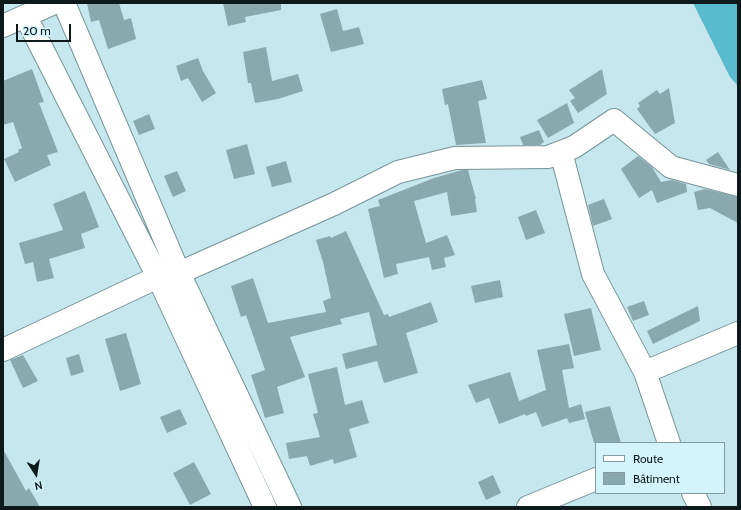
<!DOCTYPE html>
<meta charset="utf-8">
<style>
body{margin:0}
#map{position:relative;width:741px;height:510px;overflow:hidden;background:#c6e7ed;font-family:Cabin,sans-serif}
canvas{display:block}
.frame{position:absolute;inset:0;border:4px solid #0d191b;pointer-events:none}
.legend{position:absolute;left:595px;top:442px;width:130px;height:52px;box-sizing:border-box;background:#d3f4fa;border:1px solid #849ca1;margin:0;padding:5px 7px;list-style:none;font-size:12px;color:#0d191b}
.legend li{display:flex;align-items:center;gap:8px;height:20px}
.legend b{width:20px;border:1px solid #849ca1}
.north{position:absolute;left:16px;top:454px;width:40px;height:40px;-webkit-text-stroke:3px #d3f4fa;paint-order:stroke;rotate:168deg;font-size:11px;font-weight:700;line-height:16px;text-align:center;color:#0d191b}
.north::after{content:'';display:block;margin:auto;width:14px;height:18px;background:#0d191b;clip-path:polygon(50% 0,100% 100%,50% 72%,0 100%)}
.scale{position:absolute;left:16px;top:24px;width:55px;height:18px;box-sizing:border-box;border:2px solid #0d191b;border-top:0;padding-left:5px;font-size:12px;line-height:14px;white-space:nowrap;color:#0d191b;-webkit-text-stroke:3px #d3f4fa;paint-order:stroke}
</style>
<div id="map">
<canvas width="741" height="510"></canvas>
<div class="frame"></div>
<ul class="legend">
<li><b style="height:5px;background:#fff"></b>Route</li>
<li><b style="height:11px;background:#8aa9ae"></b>Bâtiment</li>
</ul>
<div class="north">N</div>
<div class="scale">20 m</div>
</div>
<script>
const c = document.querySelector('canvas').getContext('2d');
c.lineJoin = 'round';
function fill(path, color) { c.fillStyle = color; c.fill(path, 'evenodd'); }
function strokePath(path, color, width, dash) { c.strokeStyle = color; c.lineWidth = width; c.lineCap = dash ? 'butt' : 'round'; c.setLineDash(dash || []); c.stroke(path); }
const water = new Path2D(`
 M693 3H738V86L730 77Z`);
const building = new Path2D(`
 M87 3H119L124 20 131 18 136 39 108 49 99 20 91 22Z
 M223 3H281V10L245 17 246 22 228 26Z
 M337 9 343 31 359 27 364 44 331 52 320 14Z
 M266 47 272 81 298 74 303 91 278 99 255 103 251 83H248L243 52Z
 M198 58 203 71 216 93 202 102 188 78 181 81 176 66Z
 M32 69 44 102 39 103 58 152 47 155 51 165 15 182 4 159 19 152 18 150 22 148 13 122 3 125V81Z
 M602 69 607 94 578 113 570 101 575 98 569 90Z
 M482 80 487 99 478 101 486 143 456 145 448 104 445 105 442 89Z
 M669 88 675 123 655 134 637 109 640 106 638 103 657 90 660 94Z
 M567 103 574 123 548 138 537 120Z
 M149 114 155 129 139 135 133 121Z
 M539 130 544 142 540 145H523L520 137Z
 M247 144 255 174 234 179 226 150Z
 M718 152 730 170 709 164 706 160Z
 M638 156 652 167 661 182 672 180 686 184 687 192 657 203 652 190 639 198 621 169Z
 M286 161 292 182 272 187 266 167Z
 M462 170H468L476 199H475L477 212 451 216 447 192 414 201 426 243 447 235 455 255 444 258 446 267 432 270 429 257 396 264 398 274 384 278 368 209 380 206 378 200 434 178Z
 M177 171 186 191 173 197 164 176Z
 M705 189 738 197V223L710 208 698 210 694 192Z
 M85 191 99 227 81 234 85 248 49 259 54 278 37 282 33 262 25 264 19 243 63 230 53 204Z
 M604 199 612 219 593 226 588 205Z
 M536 210 545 233 526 240 518 217Z
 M346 231 384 315 388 314 389 317 431 302 438 322 406 333 418 373 384 383 377 361 346 369 342 354 377 345 369 312 340 319 342 324 290 337 305 377 277 387 284 413 265 418 251 375 265 370 246 315 241 317 231 286 253 278 268 323 326 312 323 301 331 298 323 262 316 240 330 236 331 238Z
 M500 280 503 297 475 303 471 286Z
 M644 301 649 315 633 321 627 307Z
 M698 306 700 321 653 344 647 331Z
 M591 308 601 350 574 356 564 314Z
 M126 333 141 384 120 391 105 339Z
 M569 344 574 368 562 370 569 408 581 404 585 419 569 423 567 418 542 427 536 412 526 416 525 414 499 424 489 398 476 403 468 385 510 372 519 401 546 390 537 350Z
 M79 354 84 372 71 376 66 358Z
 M23 355 38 381 23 388 10 360Z
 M337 367 345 405 362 400 369 423 349 429 357 457 334 464 333 459 310 466 307 456 289 459 286 443 320 437 313 414 318 413 308 374Z
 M610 406 621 443H594L585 412Z
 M180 409 187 424 167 433 160 417Z
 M3 449 26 491 29 488 40 507H3Z
 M194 462 211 494 190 505 173 473Z
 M493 475 501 493 486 500 478 482Z`);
const minor = new Path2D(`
 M64 3 179 273 290 507
 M26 17 158 277 265 507
 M3 26 54 3
 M561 152 593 274 645 372
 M3 350 158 277 179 273 334 204 398 172 455 158 548 157 574 147 614 120 671 167 738 185
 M669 443 645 372 738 333
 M693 493 700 507
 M528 507 596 479`);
fill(water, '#57bbcd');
fill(building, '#8aa9ae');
strokePath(minor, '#759499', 24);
strokePath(minor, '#fff', 22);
</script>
